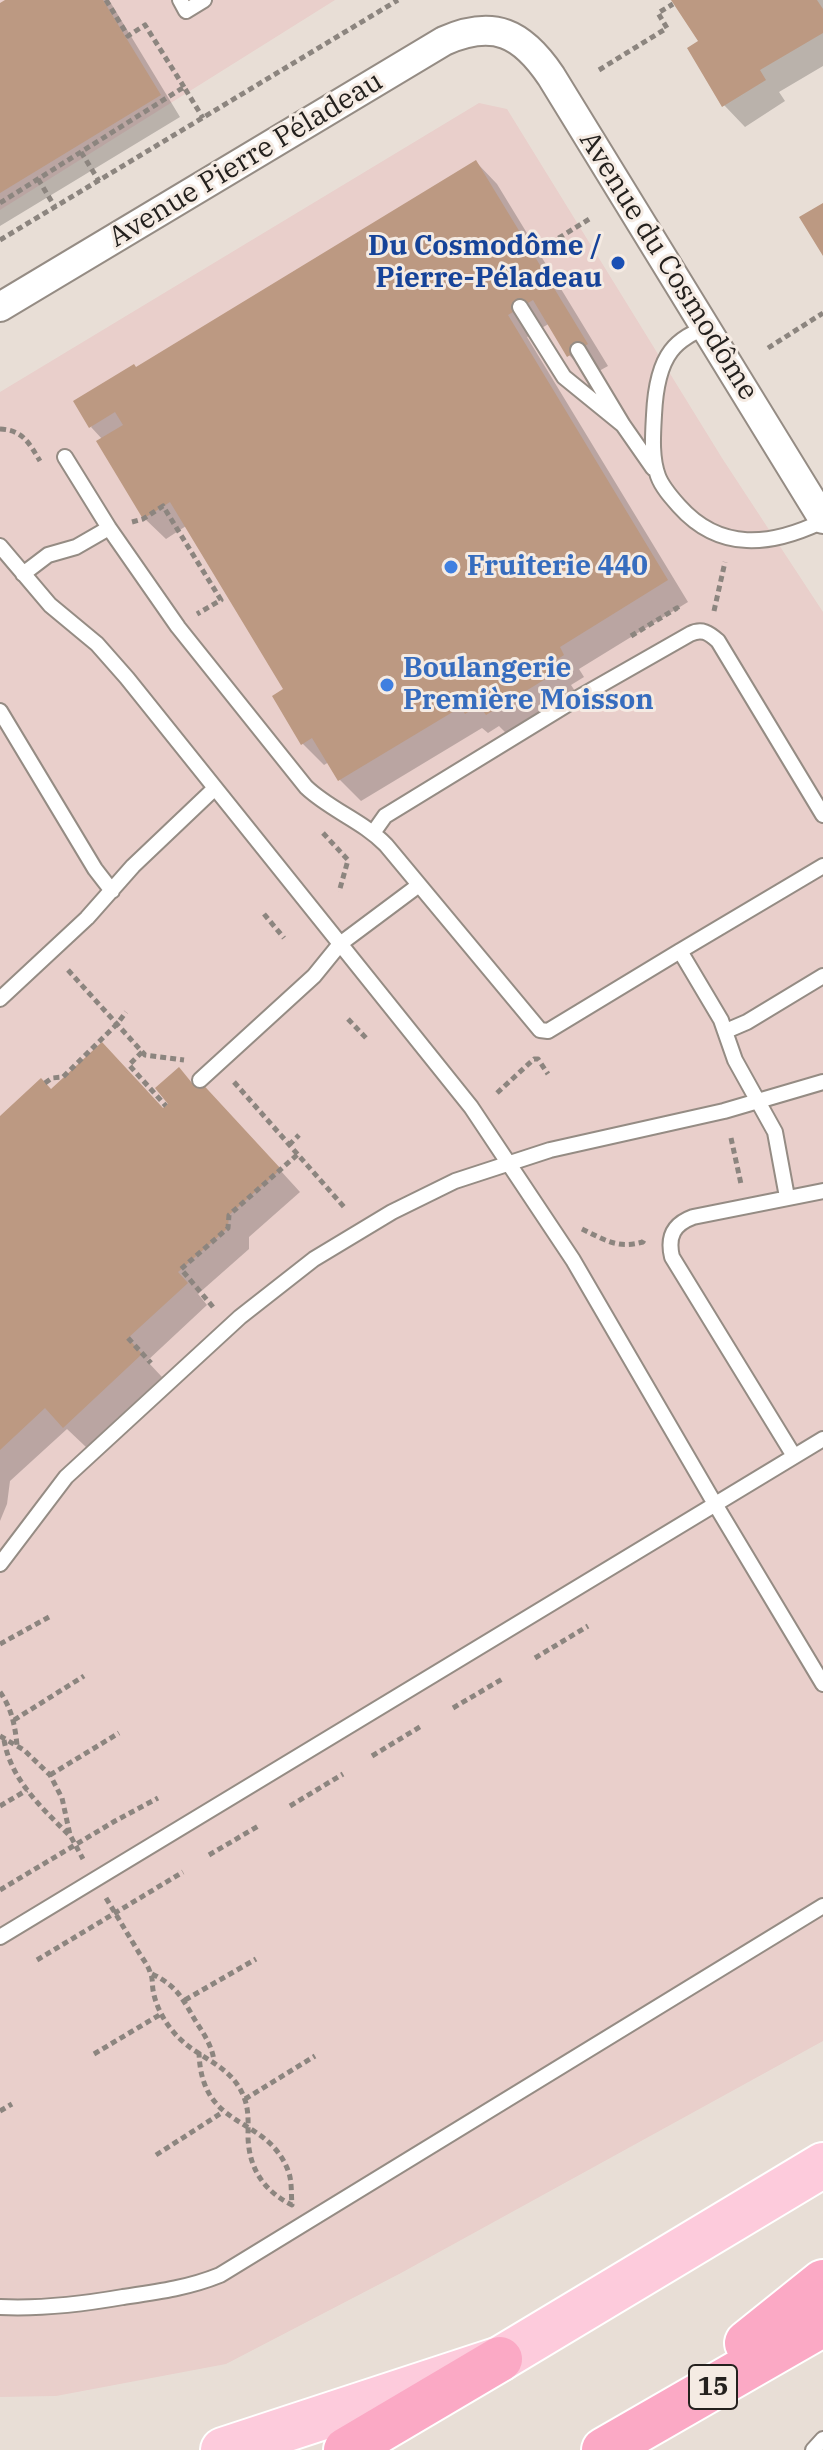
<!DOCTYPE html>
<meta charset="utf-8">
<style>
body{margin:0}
canvas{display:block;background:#e8ded6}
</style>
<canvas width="823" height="2450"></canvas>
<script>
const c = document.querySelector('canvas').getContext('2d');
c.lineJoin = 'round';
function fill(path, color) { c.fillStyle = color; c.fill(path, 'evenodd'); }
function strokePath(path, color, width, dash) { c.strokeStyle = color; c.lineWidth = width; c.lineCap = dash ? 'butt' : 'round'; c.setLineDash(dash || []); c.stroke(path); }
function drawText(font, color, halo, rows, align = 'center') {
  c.font = font + ' "IBM Plex Serif",serif'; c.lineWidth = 6; c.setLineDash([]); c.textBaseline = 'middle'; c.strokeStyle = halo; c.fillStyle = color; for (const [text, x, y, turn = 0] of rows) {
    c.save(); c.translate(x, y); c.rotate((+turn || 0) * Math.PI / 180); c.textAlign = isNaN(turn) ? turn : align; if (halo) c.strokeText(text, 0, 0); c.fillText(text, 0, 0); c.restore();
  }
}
const commercial = new Path2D(`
 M0 0H335L0 210Z
 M479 103 507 109 722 458 823 612V2041L401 2273 226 2364 56 2396 0 2397V392Z`);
const shadow = new Path2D(`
 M9 0H109L180 117 0 226V5Z
 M673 0H823V66L779 92 785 101 745 127 724 105 700 42Z
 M476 162 497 184 608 366 590 376 569 355 550 323 527 337 688 602 579 669 584 677 571 685 577 694 508 735 499 726 488 733 482 728 361 801 340 780 329 762 324 765 303 744 286 690 186 526 166 539 144 518 103 440 91 427 137 369Z
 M194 1085 218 1102 300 1192 249 1237V1249L198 1294 207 1305 147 1361 162 1377 86 1447 67 1429 10 1481 7 1504 0 1521V1119L51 1092 164 1110Z`);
const building = new Path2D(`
 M5 0H103L161 95 0 193V3Z
 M671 0H817L823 9V33L760 70 766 80 722 107 687 48 698 41Z
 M476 160 588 344 567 357 533 300 508 315 668 580 560 647 564 655 552 663 557 672 534 686 486 715 479 705 465 714 461 707 338 781 312 738 301 745 272 696 283 689 170 502 143 519 96 441 123 425 115 412 89 428 73 401 134 364 136 367Z
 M823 203V256L799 217Z
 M102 1042 163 1108 168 1104 155 1088 179 1067 192 1083 197 1078 281 1169 229 1215 228 1228 178 1272 188 1283 128 1338 142 1354 63 1428 45 1408 0 1450V1116L41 1078 51 1089Z`);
const path = new Path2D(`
 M106 0 128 36 145 25 184 87
 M599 70 667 28 658 13 673 4
 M81 152 99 181
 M38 179 55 207
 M0 203 184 87 203 118
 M0 240 398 0
 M533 254 591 218
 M768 348 823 313
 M0 429C23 430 29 443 40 461
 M132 522 143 519 163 506 221 600 197 614
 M714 611 725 562
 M631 636 677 608 679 612
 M323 833 348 860 339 892
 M264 914 284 938
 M68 970 145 1055 184 1060
 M348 1019 367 1039
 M142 1052 129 1065 166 1106
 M234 1082 345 1208
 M45 1083 52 1078 63 1077 117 1024 126 1012
 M497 1093 534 1059H538L548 1074
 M731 1138 741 1184
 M289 1145 299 1135
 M582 1229C605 1240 617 1249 643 1242L645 1238
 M213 1307 181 1269 228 1228 229 1215 298 1154
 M128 1338 151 1363
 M0 1644 49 1617
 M535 1658 588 1626
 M0 1692C12 1709 15 1726 17 1745
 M453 1708 504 1678
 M14 1720 84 1676
 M0 1736 24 1750 50 1775 62 1798 70 1835 83 1859
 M4 1740C11 1780 41 1807 69 1835
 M372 1756 423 1725
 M50 1775 119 1733
 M0 1806 27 1790
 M290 1806 343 1774
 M209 1855 260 1825
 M0 1890 115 1821 158 1798
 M106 1898C117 1916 127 1933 138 1951 142 1958 148 1965 150 1972 153 1978 152 1984 153 1990 156 2008 166 2025 179 2038 202 2061 233 2065 245 2100 249 2112 248 2124 248 2137 249 2169 264 2191 292 2205 291 2194 292 2183 289 2173 268 2113 201 2133 199 2052
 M37 1960 183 1872
 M152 1974C177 1986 182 1998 195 2020 203 2033 212 2045 214 2061
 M185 2000 256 1959
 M94 2054 161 2014
 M245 2099 315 2056
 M0 2111 12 2104
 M156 2155 223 2112`);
const service = new Path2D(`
 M180 0 186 11 204 0
 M520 307 564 377 623 425
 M706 327C693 333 680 339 671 351 658 368 655 393 654 415 653 434 651 457 658 476 662 487 671 497 679 506 720 552 771 546 823 521
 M578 350 623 425 653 468
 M65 457 109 528 178 627 306 787C330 810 363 821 386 845L540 1030 548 1031 680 951
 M0 546 50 605 97 644 127 678 471 1107 573 1260 715 1504 823 1684
 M23 574 48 555 76 547 109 528
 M0 711 95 869 112 891
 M373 833 385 816 576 699 690 634C702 628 709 633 718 641L823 815
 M0 999 87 918 133 866 214 789
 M726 1031 747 1022 823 976
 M200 1080 314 976 340 944 419 885
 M787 1197 775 1132 735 1060 721 1020 680 951 823 866
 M794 1456 672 1257C667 1236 674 1224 693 1217L823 1191
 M0 1564 66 1477 240 1317 314 1259 392 1212 455 1181 550 1150 724 1111 823 1082
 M0 1937 823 1439
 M0 2307C41 2309 83 2304 123 2297 157 2292 188 2288 220 2275L823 1906
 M813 2450 823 2439`);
const minor = new Path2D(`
 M0 307 444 41C494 19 522 33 551 76L823 519`);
const primary = new Path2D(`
 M223 2450 500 2359 823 2165`);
const motorway = new Path2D(`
 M747 2343 823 2282
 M346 2450 500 2359
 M604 2450 823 2324`);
const markers = [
 [618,263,8,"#1a4fb4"],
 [451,567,8,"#3f7fe0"],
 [387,685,8,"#3f7fe0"]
];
const shields = [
 [713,2387,48]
];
const shieldNames = [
 ["15",713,2387]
];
const streetNames = [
 ["Avenue Pierre Péladeau",246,160,-31],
 ["Avenue du Cosmodôme",668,266,58]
];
const transitNames = [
 ["Du Cosmodôme /",602,247],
 ["Pierre-Péladeau",602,279]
];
const shopNames = [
 ["Fruiterie 440",467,567],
 ["Boulangerie",403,669],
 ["Première Moisson",403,701]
];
fill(commercial, '#e9cfcb');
fill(shadow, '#0003');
fill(building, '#bc9982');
strokePath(service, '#958c84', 18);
strokePath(minor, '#958c84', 32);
strokePath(primary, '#fff', 48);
strokePath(motorway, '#fff', 48);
strokePath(path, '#8c857f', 5, [6, 4]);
strokePath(service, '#fff', 14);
strokePath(minor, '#fff', 28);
strokePath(primary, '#fdcbdc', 44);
strokePath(motorway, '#fba9c5', 44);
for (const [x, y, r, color] of markers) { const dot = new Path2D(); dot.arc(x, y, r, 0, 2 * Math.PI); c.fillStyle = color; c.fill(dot); strokePath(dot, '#f5ebe3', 3); }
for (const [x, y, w] of shields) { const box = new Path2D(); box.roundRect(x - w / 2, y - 22, w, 44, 6); c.fillStyle = '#f5ebe3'; c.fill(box); strokePath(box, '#24211e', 2); }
drawText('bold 26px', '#24211e', null, shieldNames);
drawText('28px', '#24211e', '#f5ebe3', streetNames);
drawText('bold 28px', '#164399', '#f5ebe3', transitNames, 'right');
drawText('bold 28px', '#366cbe', '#f5ebe3', shopNames, 'left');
</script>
